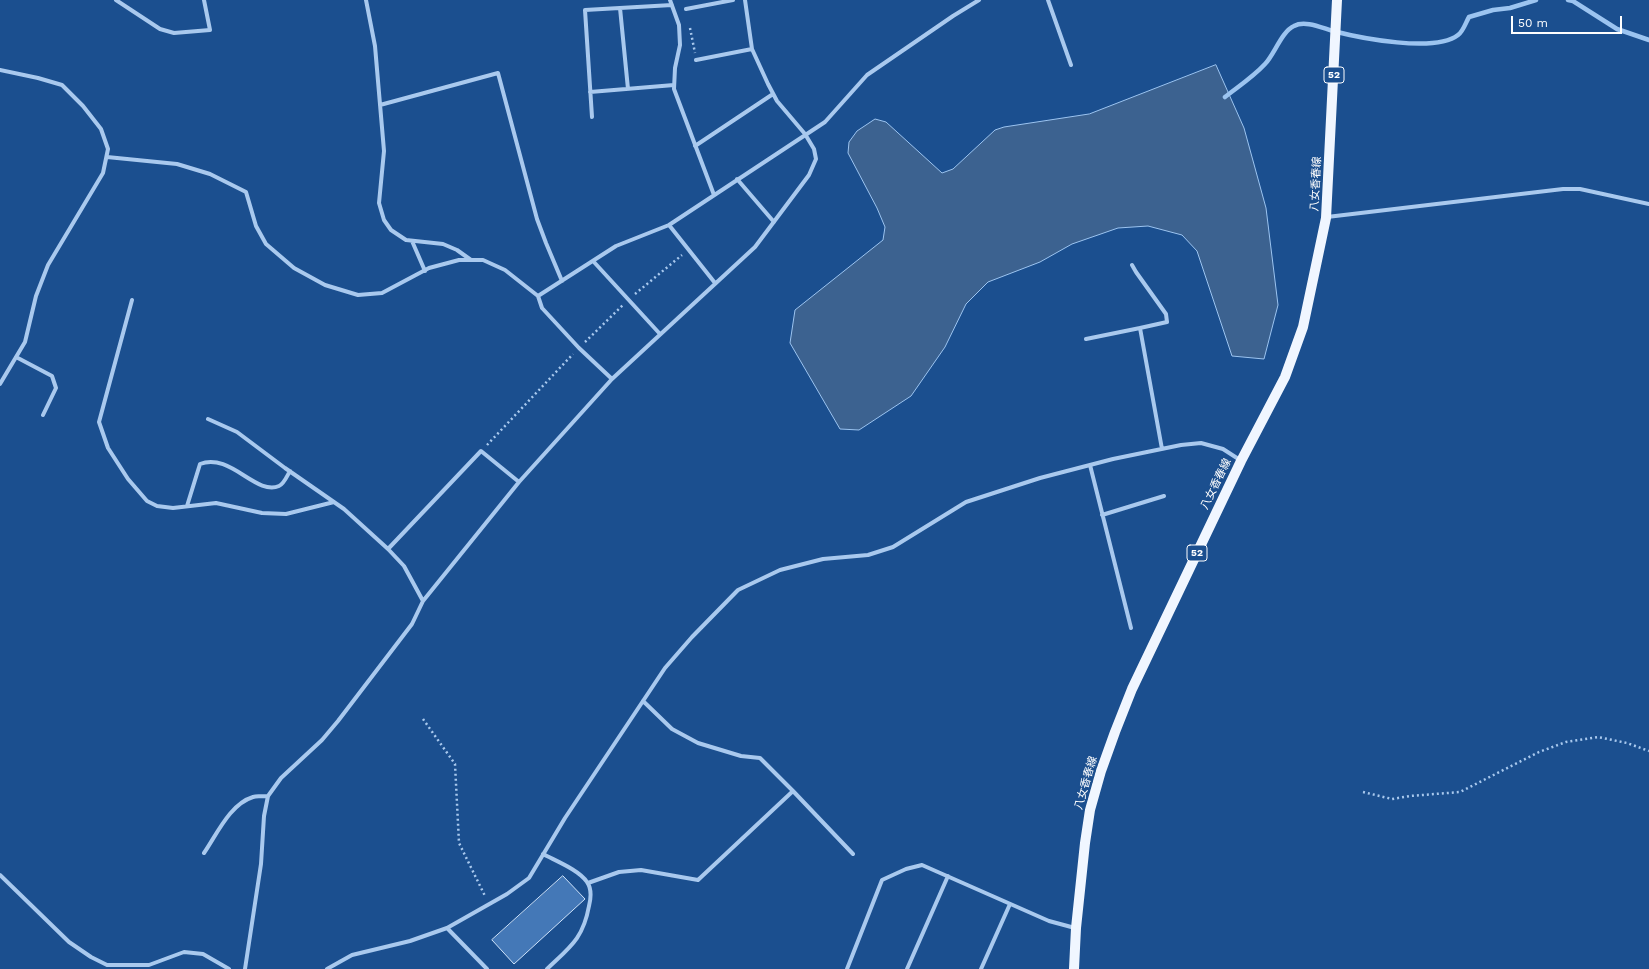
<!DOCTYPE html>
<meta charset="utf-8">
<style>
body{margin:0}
#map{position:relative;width:1649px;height:969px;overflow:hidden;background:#1b4f8f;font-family:"Work Sans",sans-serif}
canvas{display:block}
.scale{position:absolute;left:1511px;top:16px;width:111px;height:18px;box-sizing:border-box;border:2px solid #fff;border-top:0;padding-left:5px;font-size:12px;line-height:14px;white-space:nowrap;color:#fff;-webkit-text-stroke:3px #1b4f8f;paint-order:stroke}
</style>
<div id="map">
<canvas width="1649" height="969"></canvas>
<div class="scale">50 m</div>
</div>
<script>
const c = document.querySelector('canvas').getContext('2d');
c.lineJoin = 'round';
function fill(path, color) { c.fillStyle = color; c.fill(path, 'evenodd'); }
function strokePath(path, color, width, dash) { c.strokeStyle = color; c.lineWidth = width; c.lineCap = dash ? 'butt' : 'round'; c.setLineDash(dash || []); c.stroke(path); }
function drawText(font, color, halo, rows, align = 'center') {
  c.font = font + ' "Work Sans","Noto Sans JP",sans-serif'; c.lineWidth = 4; c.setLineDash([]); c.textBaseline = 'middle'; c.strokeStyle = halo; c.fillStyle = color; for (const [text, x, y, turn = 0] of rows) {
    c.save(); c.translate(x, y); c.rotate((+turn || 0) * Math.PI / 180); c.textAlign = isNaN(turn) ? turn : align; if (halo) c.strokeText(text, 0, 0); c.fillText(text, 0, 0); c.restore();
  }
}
const water = new Path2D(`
 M1216 65 1244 128 1266 208 1278 305 1264 359 1232 356 1197 251 1182 235 1148 226 1118 228 1072 244 1040 262 988 282 966 304 945 347 911 396 859 430 840 429 790 343 795 310 883 240 885 227 877 208 848 153 849 142 857 131 875 119 886 122 942 173 953 169 995 130 1004 127 1089 114Z`);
const stream = new Path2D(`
 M1568 0 1573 1 1617 29 1649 40
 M1225 97C1239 86 1253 77 1265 64 1274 55 1282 31 1294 26 1305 20 1322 28 1333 31 1360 38 1435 53 1458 35 1463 32 1466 22 1469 17L1493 10 1510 8 1536 0`);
const building = new Path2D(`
 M563 876 585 899 514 964 492 940Z`);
const path = new Path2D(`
 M690 28 695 53
 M635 294 682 255
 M585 342 623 305
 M487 445 573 354
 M423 719 455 764 459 843 485 896
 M1363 792 1392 799 1410 796 1460 792 1539 752 1566 742 1598 737 1627 743 1649 751`);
const minor = new Path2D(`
 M116 0 160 29 174 33 210 30 204 0
 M366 0 375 46 384 151 379 203 384 220 391 230 406 240 443 244 457 250 471 260
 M670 0 679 25 680 45 675 68 674 89 714 195
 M1048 0 1071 65
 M620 8 628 89
 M686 9 733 0
 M696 60 752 49
 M0 70 38 78 62 85 83 106 101 129 108 149 103 173 48 265 36 296 25 342 0 384
 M590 92 674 85
 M380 105 498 73 537 219 546 243 562 281
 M592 117 585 10 672 5
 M695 146 773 94
 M107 157 177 164 210 174 246 192 256 226 266 244 294 268 325 285 358 295 382 293 429 268 459 260H483L505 270 538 296 542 308 579 348 612 379
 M737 179 774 222
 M1327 217 1563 189H1580L1649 204
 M669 225 715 283
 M412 241 425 271
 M593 261 660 334
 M1132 265 1136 272 1166 314 1167 322 1140 328
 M538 296 616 246 669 225 825 122 867 75 953 16 979 0
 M132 300 99 422 108 448 128 479 147 501 157 506 173 508 216 503 262 513 286 514 334 502
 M1086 339 1140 328 1162 449
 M16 357 52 376 56 388 43 415
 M208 419 237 432 285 468 344 509 388 549
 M1090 465 1131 628
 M187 506 200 464C230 452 256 496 279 486 284 484 287 476 290 471
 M1102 515 1164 496
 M423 601 404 566 388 549 481 451 519 482
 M793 791 853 854
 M204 853C217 834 230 804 253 797 257 796 263 796 268 796
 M543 854C556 861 579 870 587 882 592 889 591 898 589 906 583 939 570 947 547 969
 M0 875 69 942 91 957 107 965H149L184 952 203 954 229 969
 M588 883 619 872 641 870 698 880 793 791 760 758 741 756 698 743 672 729 643 701
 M447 928 487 969
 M245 969 261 864 264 816 268 796 281 778 322 740 338 721 412 624 423 601 519 482 612 379 755 247 809 175 816 159 814 149 805 134 777 101 768 84 752 49 745 0
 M327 969 352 955 410 941 447 928 507 894 529 878 565 818 665 668 692 637 738 590 780 570 823 559 868 555 893 547 966 502 1040 478 1113 459 1181 445 1201 443 1223 449 1240 460
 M847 969 882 880 906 869 922 865 1049 921 1075 928
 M907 969 948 876
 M981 969 1010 904`);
const primary = new Path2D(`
 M1074 969 1076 928 1085 843 1090 810 1101 771 1115 732 1132 689 1241 461 1285 377 1303 327 1326 218 1337 0`);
const shields = [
 [1334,75,20],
 [1197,553,20]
];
const shieldNames = [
 ["52",1334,75],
 ["52",1197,553]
];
const streetNames = [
 ["八女香春線",1316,184,-87],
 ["八女香春線",1216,484,-64],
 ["八女香春線",1086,783,-74]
];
fill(water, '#3c6290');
strokePath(water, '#9cc4f0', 1);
strokePath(stream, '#9cc4f0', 4.5);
fill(building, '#4478b7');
strokePath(building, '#cfe3fa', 1);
strokePath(path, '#a9c9ee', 2.5, [2, 3]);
strokePath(minor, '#a9c9ee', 4);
strokePath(primary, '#f0f6ff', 10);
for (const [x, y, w] of shields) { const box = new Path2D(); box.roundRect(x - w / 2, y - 8, w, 16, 3); c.fillStyle = '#1b4f8f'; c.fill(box); strokePath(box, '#fff', 1); }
drawText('bold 10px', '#fff', null, shieldNames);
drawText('11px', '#fff', '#1b4f8f', streetNames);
</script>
